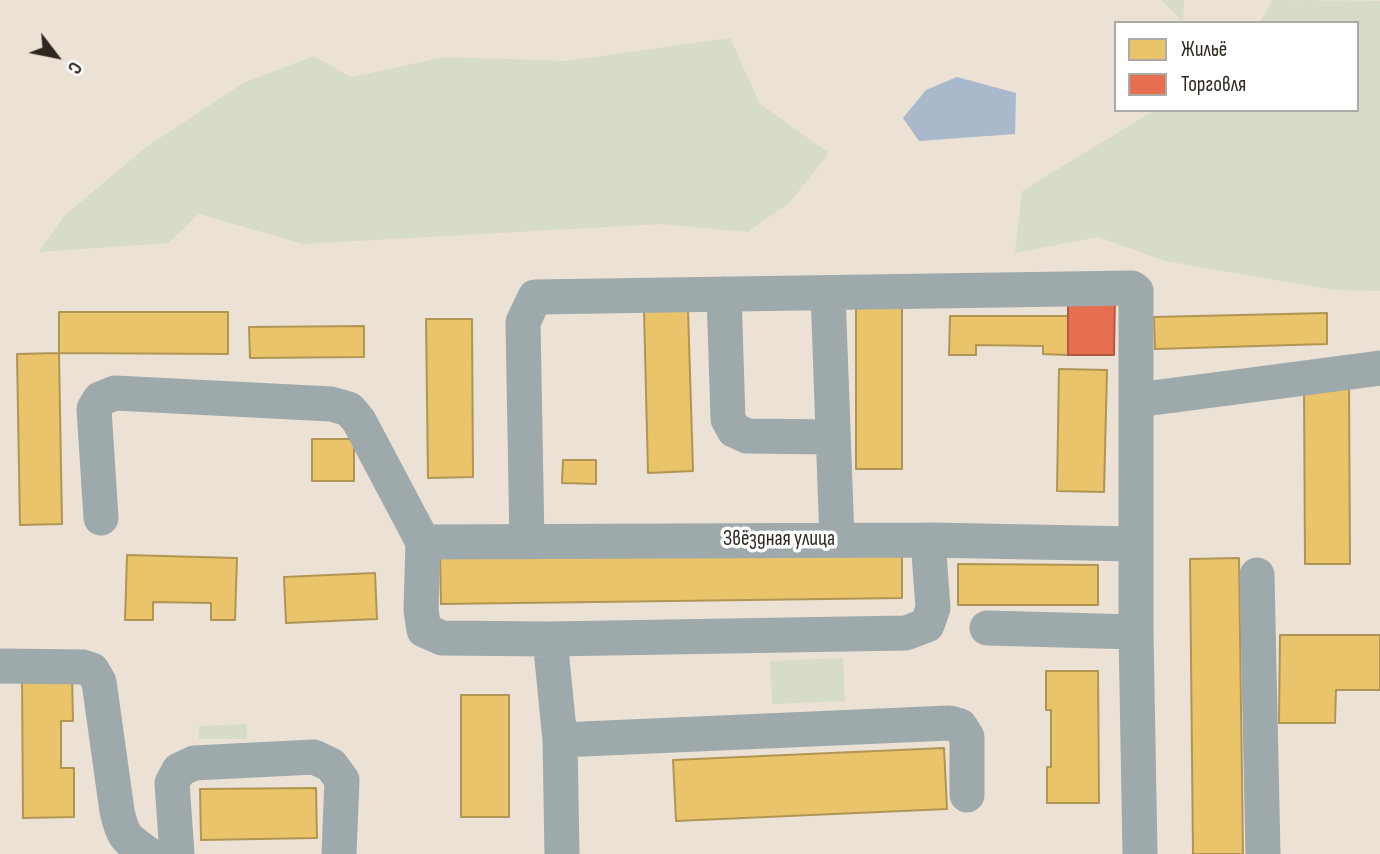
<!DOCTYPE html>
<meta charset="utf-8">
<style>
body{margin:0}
#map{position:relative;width:1380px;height:854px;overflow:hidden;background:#ebe1d5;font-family:"Sofia Sans Condensed",sans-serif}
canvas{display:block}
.legend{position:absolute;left:1114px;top:21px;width:245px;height:91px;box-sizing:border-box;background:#fff;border:2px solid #aca9a6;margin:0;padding:9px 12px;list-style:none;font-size:21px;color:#2f2820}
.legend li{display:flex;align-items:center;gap:14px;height:35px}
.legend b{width:35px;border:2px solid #aca9a6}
.north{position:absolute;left:21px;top:21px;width:70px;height:70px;-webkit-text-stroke:5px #fff;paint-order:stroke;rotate:122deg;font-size:19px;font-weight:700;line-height:28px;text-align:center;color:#2f2820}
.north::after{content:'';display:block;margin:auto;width:24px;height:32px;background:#2f2820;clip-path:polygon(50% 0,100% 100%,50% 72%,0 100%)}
</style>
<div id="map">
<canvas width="1380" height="854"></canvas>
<ul class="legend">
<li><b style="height:19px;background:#e9c46a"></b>Жильё</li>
<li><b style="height:19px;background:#e76f51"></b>Торговля</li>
</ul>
<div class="north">С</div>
</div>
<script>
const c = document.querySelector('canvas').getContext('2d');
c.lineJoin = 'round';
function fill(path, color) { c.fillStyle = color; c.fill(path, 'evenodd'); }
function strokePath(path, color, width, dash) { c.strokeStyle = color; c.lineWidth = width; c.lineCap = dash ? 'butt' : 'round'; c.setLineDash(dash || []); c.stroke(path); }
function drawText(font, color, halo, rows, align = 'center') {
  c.font = font + ' "Sofia Sans Condensed",sans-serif'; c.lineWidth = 7; c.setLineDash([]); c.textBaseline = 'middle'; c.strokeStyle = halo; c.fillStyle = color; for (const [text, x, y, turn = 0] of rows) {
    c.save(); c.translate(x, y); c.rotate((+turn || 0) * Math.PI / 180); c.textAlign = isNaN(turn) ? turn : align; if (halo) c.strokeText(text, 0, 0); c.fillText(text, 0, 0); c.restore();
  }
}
const green = new Path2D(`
 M1161 0H1184L1183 22Z
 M1273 0 1380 1V291L1334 290 1165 261 1098 237 1015 253 1022 191 1155 110H1357V23H1259Z
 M730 38 760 104 829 153 790 202 748 232 660 224 303 244 199 214 168 243 39 252 64 216 145 148 243 83 314 56 351 77 445 57 566 61Z
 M843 658 845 701 772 704 770 661Z
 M247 724V739H199V726Z`);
const water = new Path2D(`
 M957 77 1016 93 1015 134 919 141 903 118 926 90Z`);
const homes = new Path2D(`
 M856 306H902V469H856Z
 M688 309 693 471 648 473 644 311Z
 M59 312H228V354L59 353Z
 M1327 313V344L1155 349 1154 317Z
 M950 316H1069L1068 355 1043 354V346L976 345V355H949Z
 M426 319H472L473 477 428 478Z
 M364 326V357L250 358 249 327Z
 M59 353 62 524 20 525 17 354Z
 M1059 369 1107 370 1104 492 1057 491Z
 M1349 385 1350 564H1305L1304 386Z
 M312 439H354V481H312Z
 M563 460H596V484L562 483Z
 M902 547V598L441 604 440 553Z
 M127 555 237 558 235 620H211V603L153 602V620H125Z
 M1239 558 1243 854H1193L1190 559Z
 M958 564 1098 565V605H958Z
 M375 573 377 619 286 623 284 577Z
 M1280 635H1380V690H1336L1335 723H1279Z
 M1046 671H1098L1099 803H1047V767H1051V710H1046Z
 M22 676H72L73 721H61V768H74V817L23 818Z
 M461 695H509V817H461Z
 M944 748 947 809 676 821 673 760Z
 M316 788 317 838 201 840 200 789Z`);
const shops = new Path2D(`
 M1068 295H1115L1114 355H1068Z`);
const minor = new Path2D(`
 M828 293 837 540
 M724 294 728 419 734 430 747 436 833 437
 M1137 400 1380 368
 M101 518 94 409 100 399 115 393 331 404 349 409 359 421 423 542 421 610 424 630 442 638 550 639
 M423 542 928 540 1136 544
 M527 542 523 322 535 297 1132 288 1136 291V632L1140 854
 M1257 575 1263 854
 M987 628 1136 632
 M0 666 83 667 92 670 99 682 117 811C123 838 126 838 148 854
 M560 740 949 723 960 726 967 737V795
 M177 854 172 783 179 770 194 763 314 757 331 765 342 780 339 854
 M562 854 560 740 550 639 906 633 927 625 933 608 928 540`);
const streetNames = [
 ["Звёздная улица",779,540]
];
fill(green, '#d7dcc8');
fill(water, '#a9b8cb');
fill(homes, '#e9c46a');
strokePath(homes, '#b19554', 2);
fill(shops, '#e76f51');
strokePath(shops, '#b05a42', 2);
strokePath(minor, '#9da9aa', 35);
drawText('21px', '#2f2820', '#fff', streetNames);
</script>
